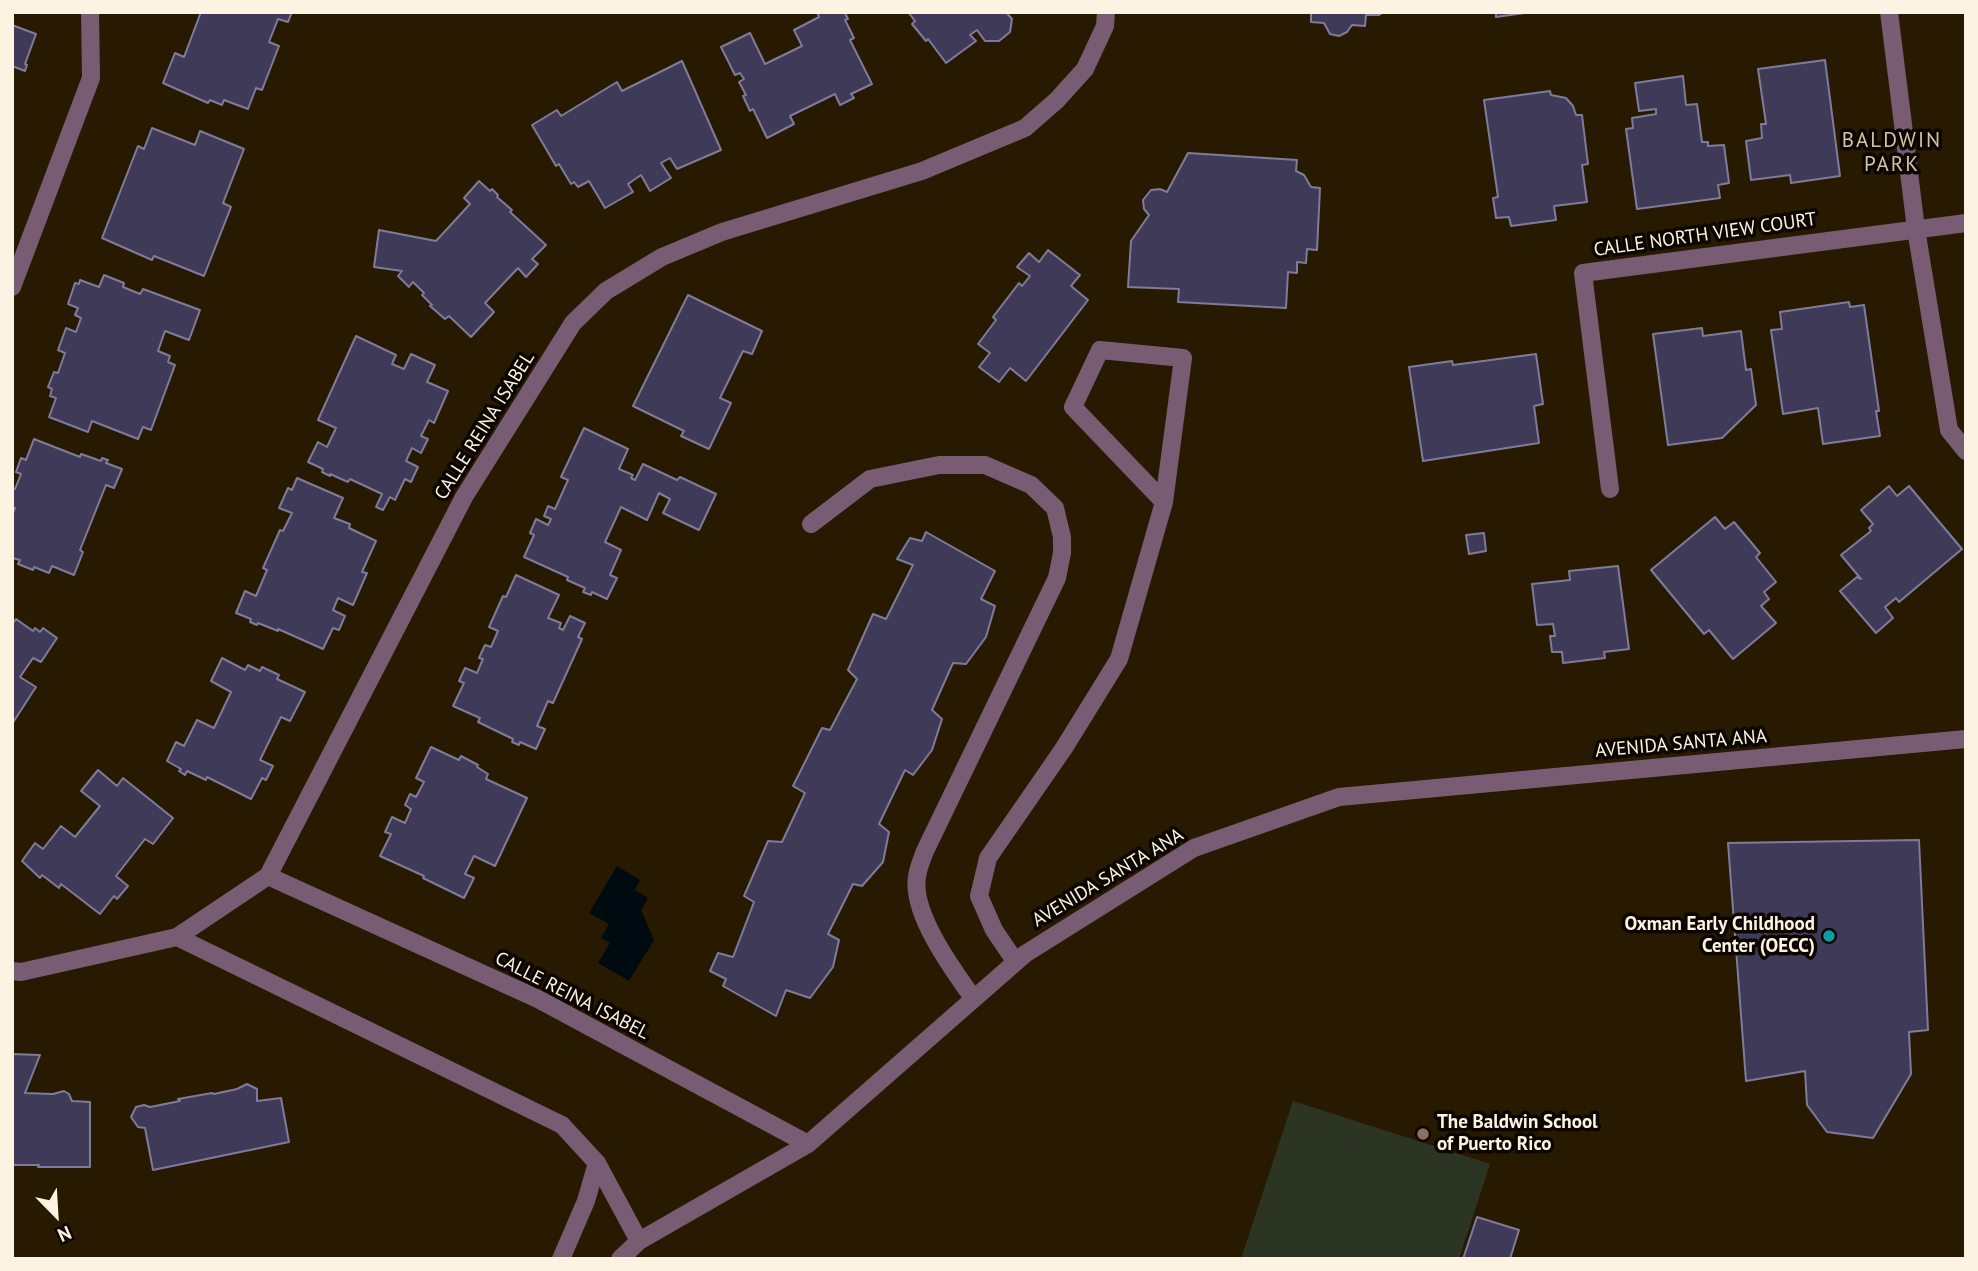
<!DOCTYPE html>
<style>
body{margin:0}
#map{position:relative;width:1978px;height:1271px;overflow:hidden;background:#281a00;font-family:"PT Sans",sans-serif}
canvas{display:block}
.frame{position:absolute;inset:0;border:14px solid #fdf3e3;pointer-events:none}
.north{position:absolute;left:21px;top:1180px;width:70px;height:70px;-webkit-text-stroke:5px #0c0601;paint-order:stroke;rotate:156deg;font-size:19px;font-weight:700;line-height:28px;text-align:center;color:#fdf3e3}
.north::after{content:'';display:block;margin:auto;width:24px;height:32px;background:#fdf3e3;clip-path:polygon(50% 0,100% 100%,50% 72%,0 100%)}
</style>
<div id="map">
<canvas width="1978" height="1271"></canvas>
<div class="frame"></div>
<div class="north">N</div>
</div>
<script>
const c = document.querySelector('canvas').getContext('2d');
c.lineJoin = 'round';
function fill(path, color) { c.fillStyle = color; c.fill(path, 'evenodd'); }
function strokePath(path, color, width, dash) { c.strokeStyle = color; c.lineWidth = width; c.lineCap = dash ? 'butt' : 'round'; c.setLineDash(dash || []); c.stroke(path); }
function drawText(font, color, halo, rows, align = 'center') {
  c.font = font + ' "PT Sans",sans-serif'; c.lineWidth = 7; c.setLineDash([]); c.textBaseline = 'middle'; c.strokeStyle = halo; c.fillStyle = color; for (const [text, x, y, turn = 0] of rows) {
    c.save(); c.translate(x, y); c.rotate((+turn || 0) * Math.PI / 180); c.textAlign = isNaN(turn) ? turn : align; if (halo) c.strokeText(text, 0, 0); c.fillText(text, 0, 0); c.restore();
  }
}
const green = new Path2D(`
 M1293 1101 1490 1164 1459 1259H1241Z`);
const water = new Path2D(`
 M617 866 640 880 635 890 648 898 641 910 654 940 629 981 598 963 610 943 601 938 609 924 589 913Z`);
const building = new Path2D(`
 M201 12H292L288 22 278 19 269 42 279 46 262 90 256 88 248 109 224 100 222 105 210 100 208 103 163 83 175 53 184 57Z
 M817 12 845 13 848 19 845 20 854 38 850 40 872 84 851 94 854 98 840 105 835 94 790 116 794 124 767 138 753 109 750 111 743 96 746 95 739 82 744 79 740 73 735 75 721 47 750 33 765 64 802 46 794 30 819 17Z
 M908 12H1006L1012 19 1010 32 999 41H985L977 30 970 35 976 41 946 63 928 39 926 41 912 24 915 21Z
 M1311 12H1384L1379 15H1366L1365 26 1352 25 1347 32 1339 36 1330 34 1324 23 1311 22Z
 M1496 12H1532L1496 17Z
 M12 25 36 34 25 64 27 65 25 71 12 66Z
 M1825 60 1840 176 1791 183 1790 175 1751 180 1746 141 1762 138 1761 124H1766L1758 69Z
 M682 61 721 150 677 169 670 158 661 163 671 178 650 191 641 175 628 184 633 192 605 208 589 181 578 187 574 182 571 184 559 164 556 166 532 125 557 110 561 116 617 82 622 91Z
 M1683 76 1686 105 1697 104 1702 142H1708V146L1724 145 1729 183 1718 185 1720 198 1637 209 1626 129 1633 128 1632 118 1656 114V109L1639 111 1635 83Z
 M1550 91 1551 95 1566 98 1573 106 1576 115H1582L1588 164 1582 165 1587 202 1554 206 1556 220 1511 226 1509 217 1496 218 1493 198 1498 197 1484 100Z
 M152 128 195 145 200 131 244 149 223 203 231 207 204 276 154 256 152 260 102 238 138 146 144 149Z
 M1188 153 1297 160 1296 171 1304 175 1311 187 1320 188 1317 250 1307 249 1306 263 1297 262V273L1288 272 1286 308 1178 302 1179 289 1128 287 1131 241 1149 215 1144 209 1143 200 1151 190 1160 189 1167 192Z
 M479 181 490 191 492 189 498 195 497 197 512 210 510 212 546 245 532 259 538 264 526 277 518 268 485 303 494 312 471 337 449 316 445 319 430 306 432 305 422 295 424 293 413 282 409 287 398 276 402 271 374 267 379 230 436 241 470 204 464 198Z
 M1048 250 1080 275 1071 286 1088 300 1026 381 1010 368 999 382 979 367 990 353 978 344 996 320 993 317 1019 283 1022 286 1030 276 1017 267 1029 253 1039 262Z
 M104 275 124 283 123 287 140 294 143 289 200 310 189 340 165 331 158 351 170 356 168 362 175 365 151 430 143 427 138 439 92 421 88 432 49 417 56 398 50 396 52 389 48 387 54 372 58 373 65 353 58 350 66 328 76 332 81 318 75 315 78 308 68 304 75 283 79 284 80 280 99 287Z
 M688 295 762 331 752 354 743 351 720 398 731 403 709 449 681 436 684 431 633 406Z
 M1849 302 1850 307 1864 305 1879 411H1876L1880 436 1823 444 1818 408 1783 414 1771 330 1782 329 1780 312Z
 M1702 328 1703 336 1741 331 1746 370 1751 369 1756 405 1722 438 1668 445 1653 334Z
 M356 336 396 355 392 364 404 369 411 354 435 365 427 382 448 391 434 423 429 420 421 436 428 439 421 453 412 448 406 461 418 467 411 482 405 479 395 500 390 497 383 510 376 507 382 494 350 479 348 482 330 474V476L322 472 323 469 308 462 318 442 327 447 336 428 318 420Z
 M1536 354 1543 404 1534 406 1539 443 1423 461 1409 367 1452 361 1453 365Z
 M584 428 628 449 619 469 633 475 631 478 635 480 643 464 677 480 680 477 716 494 699 530 663 513 670 499 659 493 647 520 621 507 605 542 621 550 610 575 617 578 607 599 592 592 591 595 583 592 585 588 567 580 568 577 524 557 534 535 530 533 536 519 548 525 551 519 544 516 548 506 555 509 568 480 561 477Z
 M34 439 80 457 81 454 101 461 102 458 108 460 106 463 122 469 114 488 106 485 80 550 83 552 74 575 52 566 49 573 34 567 33 570 18 564 20 560 12 558V516L15 508 12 507V488L15 489 21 474 16 472 21 458 26 460Z
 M297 478 343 498 334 518 350 524 349 528 376 541 362 572 367 573 353 605 338 598 333 610 345 616 339 630 333 628 323 649 278 629V631L258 623 257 625 250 622 251 619 236 613 245 591 256 596 267 570 263 568 280 530 283 531 292 513 279 508 288 488 292 490Z
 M1889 486 1897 496 1909 486 1962 549 1899 602 1896 598 1885 607 1893 618 1876 633 1840 591 1857 577 1861 579 1841 555 1871 531 1869 528 1873 524 1861 510Z
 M1715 517 1725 529 1734 522 1760 553 1756 557 1776 582 1764 592 1769 599 1761 606 1776 623 1733 659 1709 630 1704 634 1651 570Z
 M926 532 995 571 981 599 995 606 986 637 966 664 953 663 944 683 932 710 942 719 932 750 913 775 905 770 879 824 889 832 883 862 862 886 853 884 828 934 839 940 833 967 810 998 786 990 776 1016 723 986 726 979 710 971 718 953 733 957 754 902 744 896 768 841 782 842 805 793 793 786 822 728 830 730 857 679 848 670 873 614 886 619 913 565 897 559 910 538 922 541Z
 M1484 533 1486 551 1469 554 1466 535Z
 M1618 566 1629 649 1604 652 1605 658 1563 663 1562 652H1552L1550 636H1555L1553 624 1537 625 1532 584 1570 580 1569 571Z
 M516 575 559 595 548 618 561 623 559 628 563 630 570 616 585 623 578 637 582 639 553 703 548 701 537 726 545 729 536 749 520 742 519 745 512 742 513 739 478 722 480 718 453 706 464 683 459 681 465 668 477 673 483 659 479 658 485 645 491 647 498 631 489 627 503 596 506 597Z
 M16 619 33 631 35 628 40 632 43 628 57 638 41 662 33 658 20 677 36 687 12 724V621L14 622Z
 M222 658 245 670 248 665 260 671 262 667 279 675 277 679 305 692 290 721 281 717 260 760 273 766 266 780 262 778 251 799 207 777 206 780 187 771 185 775 179 771 181 769 167 761 176 742 184 746 197 720 214 728 231 692 211 681Z
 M431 747 459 760 461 756 478 765 477 767 488 774 486 779 527 798 495 866 474 856 465 874 474 878 464 898 423 878 424 876 380 856 391 834 385 832 392 817 405 823 411 809 405 805 410 794 416 797 424 782 416 778Z
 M98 770 117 786 123 778 173 818 153 844 145 839 116 876 128 886 117 899 114 896 100 914 61 884 59 888 42 875 40 878 22 861 35 843 43 849 61 826 75 837 100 806 81 791Z
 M1919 840 1928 1030 1909 1032 1911 1074 1873 1138 1827 1132 1807 1105 1805 1071 1746 1081 1728 843Z
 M12 1054 40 1055 25 1093 53 1094 64 1091 69 1094 72 1101 90 1102V1167H38L39 1165H12Z
 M247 1084 257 1089V1101L281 1098 289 1142 153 1170 145 1128 138 1127 131 1117 136 1107 144 1105 150 1107 180 1101 178 1099 212 1093 214 1094 237 1089Z
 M1477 1217 1519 1230 1510 1259H1463Z`);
const minor = new Path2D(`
 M1889 12 1916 229 1949 430 1966 451
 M12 287 91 78 90 12
 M1610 489 1583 273 1966 223
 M811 524 870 479 939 465H985L1031 485 1055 508 1062 537V553L1057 578 925 851C922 859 918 868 917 877 911 913 953 970 973 998
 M268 876 538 999 808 1144
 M177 937 562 1125 597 1163 639 1241
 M1015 961 994 930 979 896 988 858 1064 748 1119 659 1164 502 1183 358 1100 350 1073 407 1164 502
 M12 971 21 972 177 937 268 876 464 497 573 323 606 291 662 257 722 232 922 171 1025 128 1057 100 1085 69 1105 26 1106 12
 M561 1259 586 1201 597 1163
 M620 1259 639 1241 808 1144 1025 954 1194 848 1339 797 1966 739`);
const markers = [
 [1829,936,7,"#0f9aa8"],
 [1423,1134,7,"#8d6e63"]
];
const streetNames = [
 ["CALLE NORTH VIEW COURT",1705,235,-8],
 ["CALLE REINA ISABEL",485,426,-58],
 ["AVENIDA SANTA ANA",1681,744,-5],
 ["AVENIDA SANTA ANA",1108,878,-31],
 ["CALLE REINA ISABEL",572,996,27]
];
const poiNames = [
 ["Oxman Early Childhood",1815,925],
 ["Center (OECC)",1815,947],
 ["The Baldwin School",1437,1123,"left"],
 ["of Puerto Rico",1437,1145,"left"]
];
const neighbourhoodNames = [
 ["BALDWIN",1892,141],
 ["PARK",1892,165]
];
fill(green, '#2c3523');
fill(water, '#000a11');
fill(building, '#3e3a57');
strokePath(building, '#7f7b9a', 2);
strokePath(minor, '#775c74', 18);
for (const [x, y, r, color] of markers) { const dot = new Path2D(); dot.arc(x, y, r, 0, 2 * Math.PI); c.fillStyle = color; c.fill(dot); strokePath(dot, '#0c0601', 2.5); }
drawText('19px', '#fdf3e3', '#0c0601', streetNames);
drawText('bold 19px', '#fdf3e3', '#0c0601', poiNames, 'right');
c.letterSpacing = '2px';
drawText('21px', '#d4c2a3', '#0c0601', neighbourhoodNames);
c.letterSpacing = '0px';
</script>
